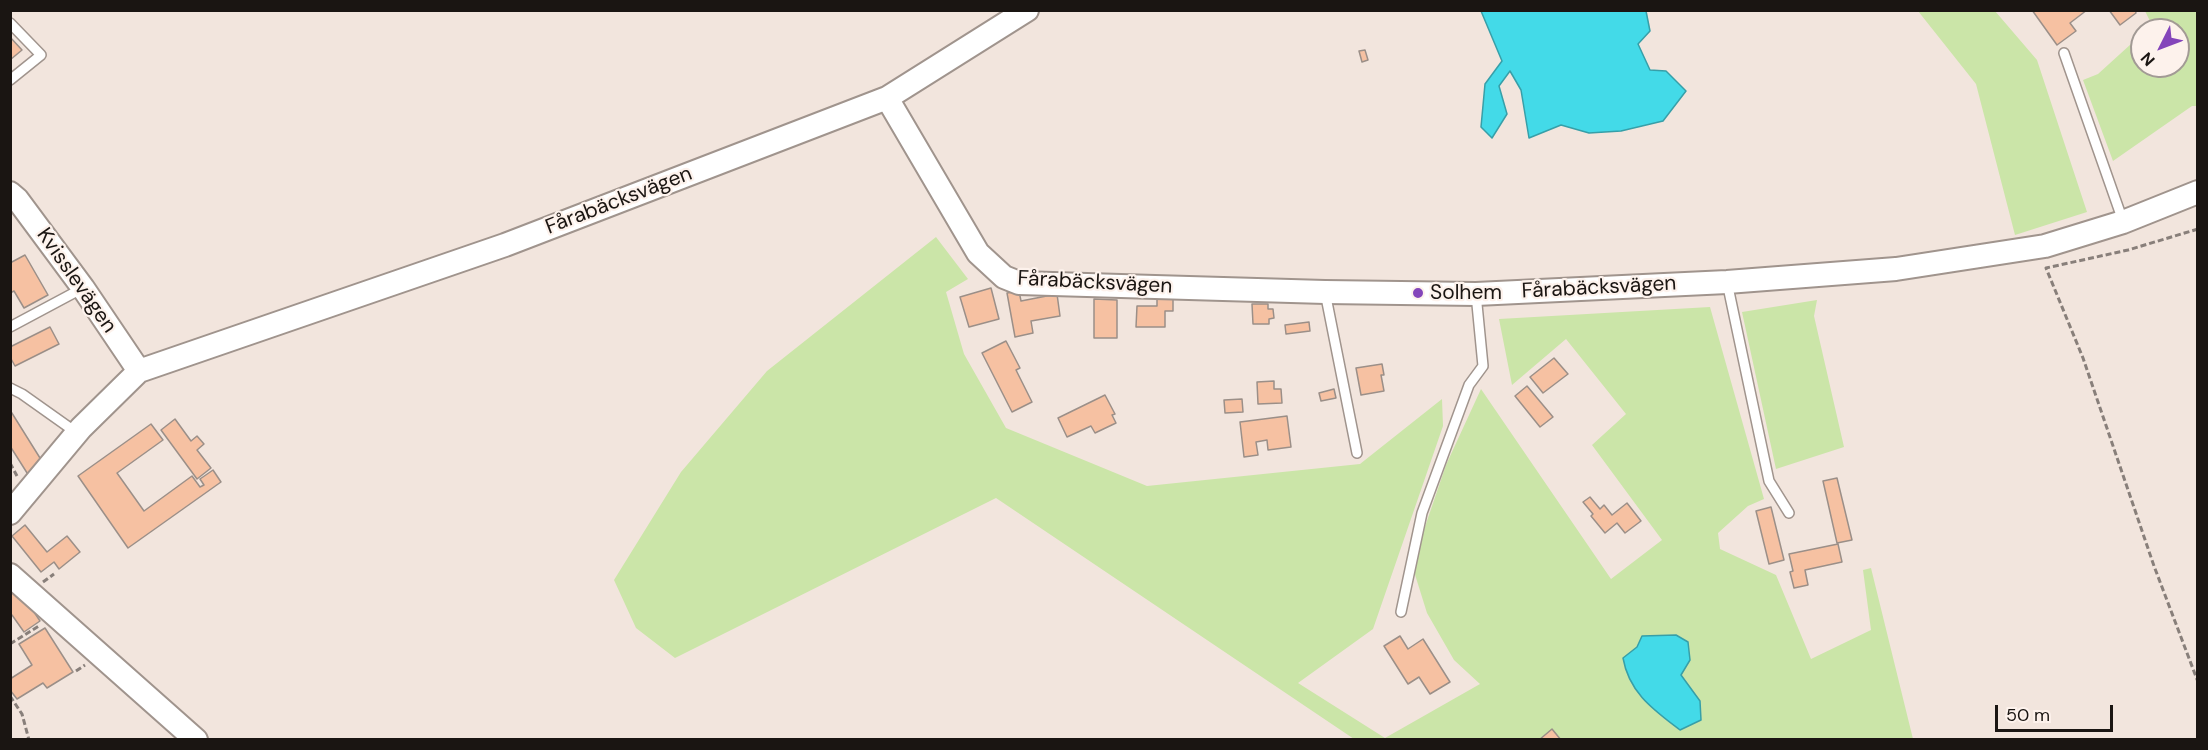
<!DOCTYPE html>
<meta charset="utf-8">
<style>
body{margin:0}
#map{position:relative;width:2208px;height:750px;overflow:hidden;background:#f2e5dd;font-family:"DM Sans",sans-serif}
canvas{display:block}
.frame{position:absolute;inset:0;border:12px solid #1a1512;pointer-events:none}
.north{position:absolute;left:2130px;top:18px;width:60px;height:60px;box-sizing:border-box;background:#fdf2ec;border:2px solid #a29a95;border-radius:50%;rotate:228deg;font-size:16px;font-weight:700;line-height:24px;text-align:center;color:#1a1512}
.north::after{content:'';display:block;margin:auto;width:21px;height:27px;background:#8445ba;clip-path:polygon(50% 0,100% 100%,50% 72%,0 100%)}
.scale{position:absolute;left:1995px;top:705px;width:118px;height:27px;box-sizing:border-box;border:3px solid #1a1512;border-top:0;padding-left:8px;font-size:18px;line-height:21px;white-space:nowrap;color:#1a1512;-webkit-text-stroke:4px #fdf2ec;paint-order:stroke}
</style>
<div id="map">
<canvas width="2208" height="750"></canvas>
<div class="frame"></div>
<div class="north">N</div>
<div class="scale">50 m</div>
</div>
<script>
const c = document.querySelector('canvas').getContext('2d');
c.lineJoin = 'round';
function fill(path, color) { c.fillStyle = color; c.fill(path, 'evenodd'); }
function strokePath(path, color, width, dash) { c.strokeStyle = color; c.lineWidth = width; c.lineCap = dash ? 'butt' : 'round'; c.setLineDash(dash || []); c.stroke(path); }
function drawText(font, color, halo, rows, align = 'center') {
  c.font = font + ' "DM Sans",sans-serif'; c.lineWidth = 4.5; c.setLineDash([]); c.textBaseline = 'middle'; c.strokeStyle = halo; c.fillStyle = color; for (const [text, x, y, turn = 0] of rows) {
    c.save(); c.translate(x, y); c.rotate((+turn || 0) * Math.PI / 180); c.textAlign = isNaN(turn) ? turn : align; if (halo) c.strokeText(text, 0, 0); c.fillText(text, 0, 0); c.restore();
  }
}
const green = new Path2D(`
 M1918 11H1995L2037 60 2087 212 2015 235 1976 84Z
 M2145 11H2197V106H2192L2113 161 2083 80 2098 74 2142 34V66H2178V30H2147L2152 25Z
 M936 237 968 279 946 292 964 354 1006 428 1147 486 1360 464 1442 399 1443 426 1373 629 1298 683 1385 738 1480 684 1454 660 1427 613 1412 565 1446 465 1481 389 1611 579 1662 540 1592 445 1626 414 1566 339 1512 385 1499 319 1710 307 1764 499 1748 506 1718 533 1720 549 1776 575 1811 659 1871 630 1863 570 1871 568 1913 739H1354L996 498 675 658 636 628 614 580 681 472 767 371Z
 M1817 300 1814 316 1844 447 1776 469 1742 312Z`);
const water = new Path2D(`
 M1481 11H1646L1650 31 1638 44 1650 70 1666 71 1686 91 1663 121 1621 131 1589 133 1561 125 1529 138 1521 90 1510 71 1499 86 1507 114 1492 138 1481 127 1485 84 1502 61Z
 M1676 635 1688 642 1690 660 1681 675 1700 701 1701 720 1680 730C1654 710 1629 693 1623 658L1637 647 1642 636Z`);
const building = new Path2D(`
 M2032 10H2087L2070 23 2076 31 2057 45Z
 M2109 10H2135L2136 13 2120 25Z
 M10 37 22 50 10 60Z
 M1365 50 1368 60 1362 62 1359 51Z
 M25 255 48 295 24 308 14 291 10 293V263Z
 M991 288 999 319 969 327 960 297Z
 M1019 291 1021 301 1057 294 1060 316 1031 321 1033 333 1015 337 1007 293Z
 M1094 299 1117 300V338H1094Z
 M1157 299H1173V311H1165V327H1136L1137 306H1157Z
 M1252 304H1268V309H1273L1274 318 1269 319V324H1253Z
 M1309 322 1310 331 1286 334 1285 325Z
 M50 327 59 344 15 366 10 357V347Z
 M1006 341 1020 368 1016 370 1032 402 1012 412 982 353Z
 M1554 358 1568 374 1543 393 1530 377Z
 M1382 364 1384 375H1381L1384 391 1361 395 1356 368Z
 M1274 381V389H1281L1282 403 1258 404 1257 382Z
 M1527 386 1553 417 1540 427 1515 396Z
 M1334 389 1336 398 1321 401 1319 393Z
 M1105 395 1115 414 1112 415 1116 423 1095 433 1091 426 1067 437 1058 418Z
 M1242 399 1243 412 1225 413 1224 400Z
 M10 410 45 466 29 476 10 446Z
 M1287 416 1291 447 1268 450 1267 440 1256 442 1258 455 1244 457 1240 422Z
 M175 419 191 441 197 436 204 444 197 450 211 468 197 479 161 430Z
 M151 424 163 440 117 473 144 511 192 476 200 487 204 485 200 479 213 470 221 482 128 548 78 476Z
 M1837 478 1852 540 1837 543 1823 481Z
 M1590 497 1600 509 1604 505 1612 515 1627 503 1641 521 1625 533 1617 523 1605 533 1591 516 1593 514 1583 502Z
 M1771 507 1784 560 1769 564 1756 511Z
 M25 525 47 552 67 536 80 552 59 569 54 562 41 572 12 536Z
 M1838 544 1842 562 1805 570 1808 585 1794 588 1790 572 1793 571 1789 554Z
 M15 583 40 621 24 632 12 615 10 616V587Z
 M45 628 73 672 47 688 43 683 17 699 10 690V679L32 665 19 644Z
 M1400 636 1408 649 1423 639 1450 682 1430 694 1419 677 1408 684 1384 646Z
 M1552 729 1561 740H1539Z`);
const path = new Path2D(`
 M2198 229 2128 250 2046 268 2083 358 2154 566 2198 682
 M10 463 17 476
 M43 582 54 574
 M10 644 39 626
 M76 671 85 665
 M10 696 22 714 29 740`);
const service = new Path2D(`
 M10 23 41 55 10 80
 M2064 53 2123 221
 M1727 282 1769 481 1789 513
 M1325 292 1357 453
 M10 327 83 288
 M10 388 22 394 77 433
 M1401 612 1422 513 1469 385 1483 366 1476 294`);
const tertiary = new Path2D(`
 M887 98 978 253 1004 277 1019 283 1325 292 1476 294 1727 282 1896 269 2045 246 2123 222 2198 192
 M10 193 17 199 83 288 139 371
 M10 513 81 428 139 371 505 245 887 98 1027 10
 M10 575 196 740`);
const markers = [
 [1418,293,6,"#8445ba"]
];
const streetNames = [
 ["Fårabäcksvägen",619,201,-21],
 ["Kvisslevägen",76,281,55],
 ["Fårabäcksvägen",1095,283,3],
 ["Fårabäcksvägen",1599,288,-3]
];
const poiNames = [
 ["Solhem",1430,293]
];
fill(green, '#cbe5a8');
fill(water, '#43dae8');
strokePath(water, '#379fa8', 1.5);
fill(building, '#f6c1a2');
strokePath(building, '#9b8f88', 1.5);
strokePath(service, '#a0948d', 12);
strokePath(tertiary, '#a0948d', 26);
strokePath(path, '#887f7a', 3, [6, 3]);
strokePath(service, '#fff', 9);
strokePath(tertiary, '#fff', 22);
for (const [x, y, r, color] of markers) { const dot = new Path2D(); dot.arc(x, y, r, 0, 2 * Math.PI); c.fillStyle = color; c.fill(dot); strokePath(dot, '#fdf2ec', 2); }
drawText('21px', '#1a1512', '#fdf2ec', streetNames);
drawText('21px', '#1a1512', '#fdf2ec', poiNames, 'left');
</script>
